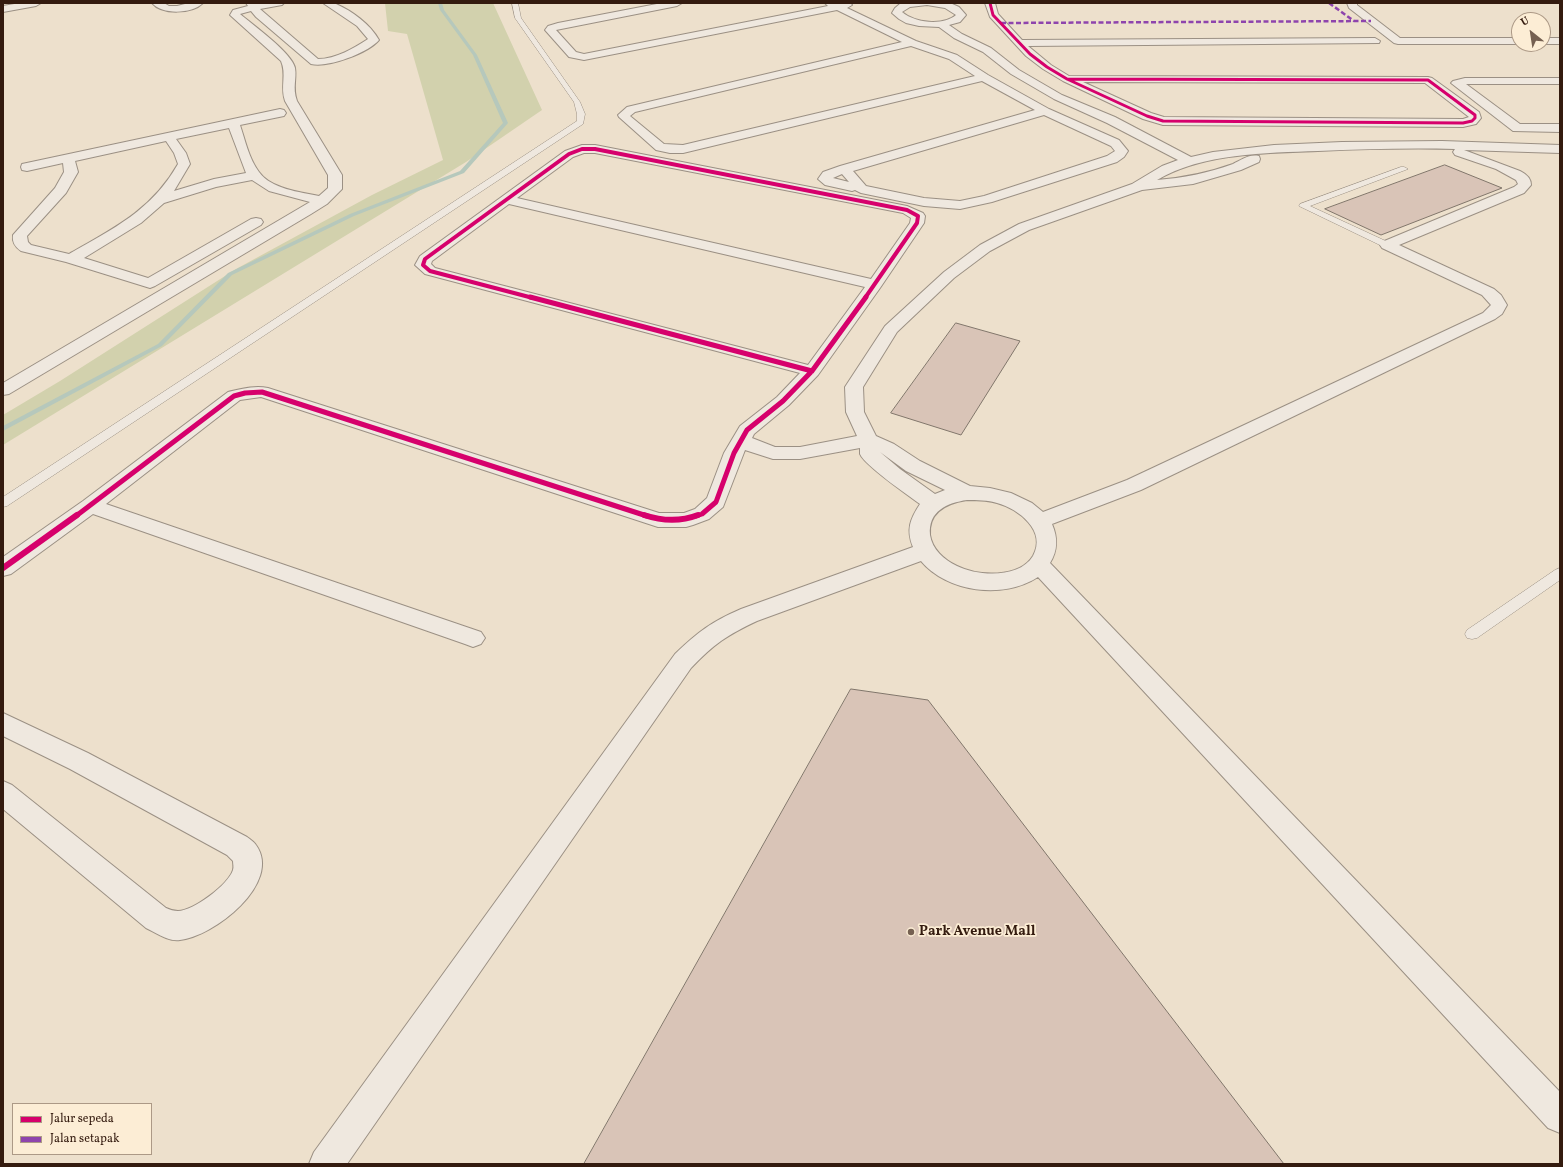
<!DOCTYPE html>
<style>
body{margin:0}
#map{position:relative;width:1563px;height:1167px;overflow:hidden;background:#ede0cc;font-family:Vollkorn,serif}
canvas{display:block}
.frame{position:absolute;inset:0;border:4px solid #341b0f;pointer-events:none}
.legend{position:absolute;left:12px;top:1103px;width:140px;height:52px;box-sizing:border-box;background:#fcedd5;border:1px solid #ac9986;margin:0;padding:5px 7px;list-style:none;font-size:12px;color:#341b0f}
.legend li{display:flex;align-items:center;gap:8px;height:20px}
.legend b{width:20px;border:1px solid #ac9986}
.north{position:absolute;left:1511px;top:12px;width:40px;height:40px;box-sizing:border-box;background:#fcedd5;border:1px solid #ac9986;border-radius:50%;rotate:330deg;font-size:11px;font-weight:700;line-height:16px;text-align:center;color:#341b0f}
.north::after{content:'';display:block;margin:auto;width:14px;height:18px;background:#756051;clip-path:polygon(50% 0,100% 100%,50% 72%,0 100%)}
</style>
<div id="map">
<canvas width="1563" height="1167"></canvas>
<div class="frame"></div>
<ul class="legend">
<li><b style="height:5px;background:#d6006c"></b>Jalur sepeda</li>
<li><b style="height:5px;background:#8e44ad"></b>Jalan setapak</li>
</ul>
<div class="north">U</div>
</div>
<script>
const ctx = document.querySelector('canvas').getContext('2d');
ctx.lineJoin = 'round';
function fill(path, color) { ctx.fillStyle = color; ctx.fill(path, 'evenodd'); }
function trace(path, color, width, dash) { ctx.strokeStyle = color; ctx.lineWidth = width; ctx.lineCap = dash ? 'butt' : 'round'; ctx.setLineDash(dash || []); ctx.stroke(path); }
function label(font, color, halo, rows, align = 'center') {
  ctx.font = font + ' Vollkorn,serif'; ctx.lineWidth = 3.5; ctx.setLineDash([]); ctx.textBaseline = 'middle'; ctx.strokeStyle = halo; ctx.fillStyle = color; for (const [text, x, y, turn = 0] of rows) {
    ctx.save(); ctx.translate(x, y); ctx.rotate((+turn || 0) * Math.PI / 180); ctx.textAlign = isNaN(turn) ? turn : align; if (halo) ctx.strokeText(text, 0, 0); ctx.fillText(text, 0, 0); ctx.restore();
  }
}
fill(new Path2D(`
 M385,3H493L542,110L466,162L3,445V415L60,381L236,269L372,195L443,160L407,34L388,31Z`), '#d2d1ad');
fill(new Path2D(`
 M438,3H442L444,10L477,55L508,123L464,173L354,216L232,275L162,346L3,431V426L158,344L228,273L350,214L460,171L503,123L473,55L440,10Z`), '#b6c8bc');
const building = new Path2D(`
 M1445,165L1502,188L1381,235L1325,209Z
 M956,323L1020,341L961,435L891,413Z
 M851,689L928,700L1284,1164H584Z`);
fill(building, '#d9c4b7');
trace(building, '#81766b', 1);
const lane = new Path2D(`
 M512,3H518L521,18L580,102L585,114L583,124L7,506L3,507V497L577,121V114L574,102L515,18Z
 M1401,167H1404L1408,169L1310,206L1390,243L1391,245L1390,247H1384L1299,206L1300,204Z
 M1560,568V580L1477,638L1472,639L1467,638L1465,634L1467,630L1555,570Z`);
const street = new Path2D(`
 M20,3H41L36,6L3,12V6Z
 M152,3H164L169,6H177L189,3H203C192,14 162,15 152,3Z
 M246,3L257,4L284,3L282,5L260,9L318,59C336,59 354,48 368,39L357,26L323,3C327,3 332,2 336,4C352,11 370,24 379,40C368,53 328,68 311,64L256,17L251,11L240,14C253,25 292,53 295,68C297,79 292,87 297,101L342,175V189L327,204L311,214L9,394L3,395V383L310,202L269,191L252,180L216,187L164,203L141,223L84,258L148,278L251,219L256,218L261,219L263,222L261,225L155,286L150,288L66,262L21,251C15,247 12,242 13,235L55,188L64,172L63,163L27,171L22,170L21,167L22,164L280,109L284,110L286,113L284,116L240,125C245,140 249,159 259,172C271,189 300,192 319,196L328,188V175L285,101C280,87 287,74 281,61L230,15L233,10L248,6ZM229,128L246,173L214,179L174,191L190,164L186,153L176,139ZM166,141L174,153L178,164C152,210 113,229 69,254L31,245L28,242L27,236L66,193L78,172L75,161Z
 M662,3H682L677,6L556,30L576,52L584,54L828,6L825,3H850L852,5L847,8L916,41L957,55L988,75L1049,109L1119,140L1128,151L1124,157L1117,162L992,202L960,209L924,206L861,193L855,190L852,191L825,185L818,179L823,172L840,166L1035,110L982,81L683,153H670L656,150L619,117L618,115L627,107L902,42L837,10L584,60L569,57L545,30L548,26L558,23ZM911,46L949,59L975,76L683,145L664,144L630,116L635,112ZM1044,115L1111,146L1115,151L1107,156L984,196L960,201L924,198L866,186L853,171ZM842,174L849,182L833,178Z
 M901,3H950L959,7L966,15L960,22L949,25L962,34L991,48L1019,70L1062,95L1115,117L1191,157L1213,152L1274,145L1342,142L1442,141L1560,145V153L1464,150L1520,171C1526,174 1531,178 1531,185L1524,193L1399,245L1494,289L1501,295L1507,305L1502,314L1495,319L1141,490L1052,524C1058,538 1058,550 1050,563L1560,1092V1133L1548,1128L1038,577C1003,600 947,592 921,561L757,621C727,635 714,644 691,668L347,1164H309L314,1152L675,654C698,632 711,622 741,609L913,547C906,530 910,519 920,504C909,496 864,465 860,454C860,452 860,450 860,448L800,459H773L745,450L723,507L709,519L693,525L686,527H658L261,397L240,400L106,504L481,632L485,638L481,644L473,647L465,644L93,514L11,574L3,576V557L83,501L228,392C241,389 255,385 268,388L659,513H684L695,509L707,498L724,453L740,426L777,397L800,373L425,274L415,265L420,256L565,151L582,145H595L907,206L923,213L925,216L924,223L880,288L818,375L789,405L754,434L752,438L775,447H800L857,436L846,412L845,387L885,326L944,272L980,245L1019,224L1132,184L1162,166L1178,160L1107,123L1054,99L1011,74L983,52L954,38L939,27L919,26L906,23L899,19L892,13L895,8ZM927,5L945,8L956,15C943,26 915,23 902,12L910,7ZM1455,149L1453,152L1455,155L1496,169L1516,180L1518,184L1514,187L1382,242L1380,245L1382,248L1482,295L1491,305L1483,313L1127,480L1043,512L1032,503L1011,493L990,488L970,486L920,461L894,444L876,436L864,412L863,387L897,332L954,278L990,251L1029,230L1142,190L1193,184L1241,170L1259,162L1260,159L1259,156C1249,154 1241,160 1233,164C1208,173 1183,178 1157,180C1203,153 1265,153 1318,151C1363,149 1409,148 1455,149ZM584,153H595L903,213L911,218L910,223L871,279L517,198L573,157ZM509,204L865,287L808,365L435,268L431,264L432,261ZM880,452L906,471L945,490L935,494L900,469ZM967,500C977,500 988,500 997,503C1019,509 1047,531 1033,556C1019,579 977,576 957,566C944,560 932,549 930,535C928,511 947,503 967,500Z
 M985,3H995L998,14L1022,40L1375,38L1380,41L1379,43L1028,46L1051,65L1069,76L1428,77L1432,78L1479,112L1481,118L1476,124L1463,127L1163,125L1143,119L1063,81L1043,69L1026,56L990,17ZM1083,82L1425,83L1469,117L1463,119L1164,117L1151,113Z
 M1347,3H1357V5L1400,38H1519V44H1398L1394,43L1349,8Z
 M1543,38H1560V44H1543Z
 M1465,78H1560V84H1466L1520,124H1560V132L1513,131L1451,83L1453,81Z
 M3,713L88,753L247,837C250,839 254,842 256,845C283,883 213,937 180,940C169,942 156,933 146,928L3,809V781L12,785L166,908C170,910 174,911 178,911C193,911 228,885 233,870C234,867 233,864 233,861L227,855L70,769L3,736Z`);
trace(lane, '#9b9084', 1);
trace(street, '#9b9084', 2);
fill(lane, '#efe8df');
fill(street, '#efe8df');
trace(new Path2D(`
 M1329,3L1354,21
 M1001,23L1371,21`), '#8e44ad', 2.5, [5, 2.5]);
trace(new Path2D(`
 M990,3L993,15L1030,54L1047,67L1067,79
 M1067,79L1428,80L1475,115V118L1472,121L1463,123L1163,121L1147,116Z`), '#d6006c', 3);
trace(new Path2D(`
 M533,298L430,271L423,265L425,259L569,154L582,149H595L907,210L918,216L917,223L865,298`), '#d6006c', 4);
trace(new Path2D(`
 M530,297L812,371
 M812,371L866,297
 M76,516L234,396L245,393L262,392L647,516
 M696,516L702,514L716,502L734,453L747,430L783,401L812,371`), '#d6006c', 5);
trace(new Path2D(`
 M644,515C662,521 680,522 698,515
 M3,568L77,515`), '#d6006c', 6);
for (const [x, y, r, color] of [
 [911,932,4,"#756051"]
]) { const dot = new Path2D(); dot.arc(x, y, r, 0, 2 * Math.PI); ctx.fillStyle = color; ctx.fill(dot); trace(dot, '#fcedd5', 1.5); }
label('bold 14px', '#341b0f', '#fcedd5', [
 ["Park Avenue Mall",919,932]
], 'left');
</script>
